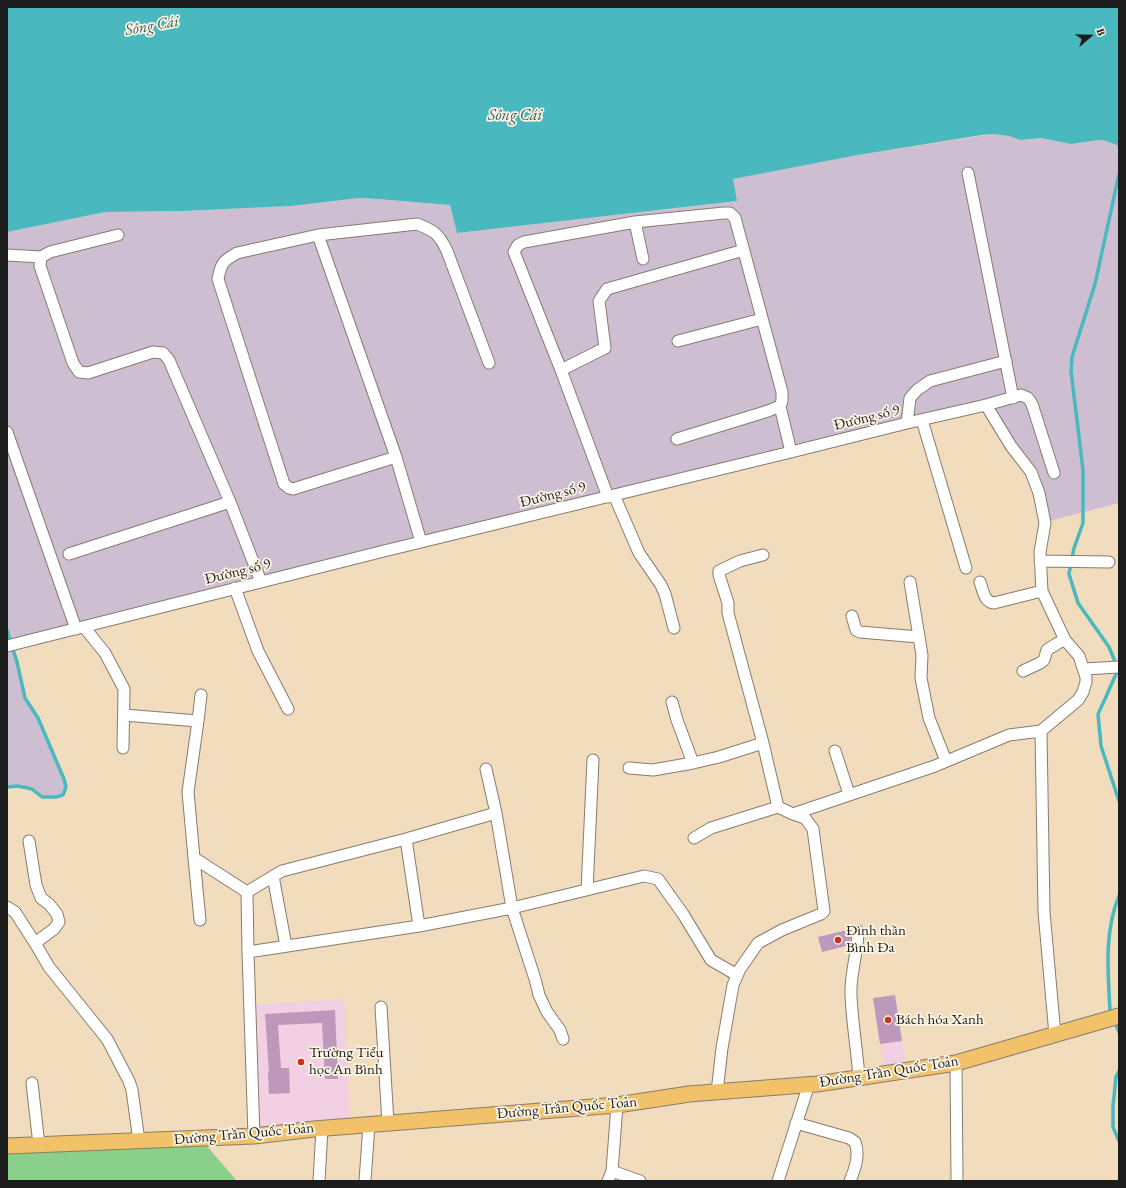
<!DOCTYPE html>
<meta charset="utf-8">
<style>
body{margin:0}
#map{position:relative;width:1126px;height:1188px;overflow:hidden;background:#f2dcbe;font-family:"EB Garamond",serif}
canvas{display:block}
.frame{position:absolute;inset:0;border:8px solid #1c1c1c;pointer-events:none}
.north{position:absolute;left:1070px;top:16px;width:40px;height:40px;-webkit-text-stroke:3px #fcf5e5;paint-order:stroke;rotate:70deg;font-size:11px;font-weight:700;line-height:16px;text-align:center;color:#1c1c1c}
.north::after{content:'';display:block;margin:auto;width:14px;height:18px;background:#1c1c1c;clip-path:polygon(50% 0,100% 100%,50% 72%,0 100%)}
</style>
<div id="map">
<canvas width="1126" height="1188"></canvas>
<div class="frame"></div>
<div class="north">B</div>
</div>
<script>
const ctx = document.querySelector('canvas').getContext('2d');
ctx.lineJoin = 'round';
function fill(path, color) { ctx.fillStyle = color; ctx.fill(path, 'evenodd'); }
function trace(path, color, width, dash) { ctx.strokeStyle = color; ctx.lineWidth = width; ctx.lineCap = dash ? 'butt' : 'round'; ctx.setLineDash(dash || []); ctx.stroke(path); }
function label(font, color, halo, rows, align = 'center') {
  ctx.font = font + ' "EB Garamond",serif'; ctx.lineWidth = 3.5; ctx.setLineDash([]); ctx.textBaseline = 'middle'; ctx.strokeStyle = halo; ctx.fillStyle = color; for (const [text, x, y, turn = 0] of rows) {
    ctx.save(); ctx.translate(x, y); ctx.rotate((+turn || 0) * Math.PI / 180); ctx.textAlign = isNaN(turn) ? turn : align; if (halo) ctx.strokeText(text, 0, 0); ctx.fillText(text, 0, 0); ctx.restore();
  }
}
fill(new Path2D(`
 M895,995L906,1064L884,1067L873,998Z
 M344,999L350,1119L258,1129L254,1005Z`), '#f1d0e3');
fill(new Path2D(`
 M993,134L1009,136L1020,140L1041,138L1071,144L1099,140L1106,141L1119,146V503L1049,521L1015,444L988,400L11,642L17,662L25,698L38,718L64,779L66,787L63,795L56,797H42L32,789L18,786L7,787V232L105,212L182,211L291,206L359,198L378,199L450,205L457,233L737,201L732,179L858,155Z`), '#cebed1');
fill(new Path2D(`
 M206,1145L237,1181H8L7,1153Z`), '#8bd08a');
fill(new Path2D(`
 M7,7H1119V146L1106,141L1099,140L1071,144L1041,138L1020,140L1009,136L993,134L982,135L858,155L733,179L737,201L457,233L450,205L378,199L359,198L291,206L182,211L105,212L7,232Z`), '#49b8bf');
trace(new Path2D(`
 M1119,174L1095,284L1072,357L1071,371L1083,470V523L1074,548L1069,574L1078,603L1109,647L1114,659L1116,674L1105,699L1098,714L1101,746L1119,801
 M7,630L17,662L25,698L38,718L64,779L66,787L63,795L56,797H42L32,789L18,786L7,787
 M1112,1014L1110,1010C1108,972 1104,932 1119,896
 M1114,1020L1119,1032
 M1119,1071L1116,1077L1113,1106V1127L1119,1141`), '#49b8bf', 3.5);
fill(new Path2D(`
 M852,929L850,945L822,952L818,937Z
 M895,995L902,1041L880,1044L873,998Z
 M335,1010L338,1079H325L322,1023L278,1025L281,1068H289L290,1093L269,1094L268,1072H269L265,1014Z`), '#bc99bb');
const minor = new Path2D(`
 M968,173L1013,398
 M635,222L643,259
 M118,235L50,252L41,257L40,266L73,363L79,372L88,373L153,352L163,353L169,360L230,502L261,582
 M318,235L417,224C435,231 439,234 447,251L489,363
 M7,255L41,257
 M678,341L762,319
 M561,370L605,348L599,301L607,289L744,250
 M986,405L1011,446L1031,472L1039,493L1045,523L1040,552L1042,591L1065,640L1079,656L1086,677V682L1083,692L1078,700L1041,731L1044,912L1055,1035
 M780,406L791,452
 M922,420L966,568
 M907,423L910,398L917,390L930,381L1006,361
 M7,432L76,629
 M396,457L293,489L289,488L284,484L218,279C221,263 223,261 237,253L318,235L396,457L421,542
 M614,495L639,553L661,585L665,594L674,628
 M608,497L561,370L514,252L518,245L524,242L635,222L724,213H730L735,218L782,392V401L780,406L768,411L677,439
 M69,554L230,502
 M1040,561L1109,562
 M910,582L922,655L921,678L929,718L946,761
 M980,582C983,590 984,602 994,603L1042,591
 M235,588L258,651L288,709
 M852,616L856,630L860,632L919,637
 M84,627L105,653L124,689L123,748
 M7,646L384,551L791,452L907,423L986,405L1021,395L1028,398L1032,404L1054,473
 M1084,669L1119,667
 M1023,671L1040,663L1044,660L1047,650L1058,643L1065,640
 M201,695L198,721L188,792L194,858L247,892
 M672,702L677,720L693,763
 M124,715L198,721
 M835,751L849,794
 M629,768L653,770L693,763L719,757L763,743
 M486,769L496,813L512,908L535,979L539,995L547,1012L560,1030L563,1039
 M793,814L935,766L1009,735L1041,731
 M694,838L711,828L778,807
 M406,839L419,926
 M29,841L36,885L41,898L49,904L57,914L59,922L54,929L35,943
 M194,858L200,920
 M273,876L286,946
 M587,890L593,760
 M7,907L15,912L35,943L49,967L107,1039L129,1081L132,1090L139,1141
 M858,931C858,952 850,973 851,995C852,1022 857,1050 859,1077
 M248,952L419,926L512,908L644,876L658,879L683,914L711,960L737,975
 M381,1007L388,1123
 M956,1063L957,1181
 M32,1083L39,1145
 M717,1092L722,1048L733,985L740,969L758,943L782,930L821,914L824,911L813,829L805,818L793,814L778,807L763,743L728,613V603L719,575V571L740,561L763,555
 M796,1123L849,1138L855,1142C860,1155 855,1169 850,1181
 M254,1136L248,952L247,892L282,871L406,839L496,813
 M612,1171L617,1105
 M319,1181L322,1128
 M365,1181L369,1124
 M608,1181L612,1171L640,1181
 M778,1181L809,1084`);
const major = new Path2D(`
 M7,1146L254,1136L314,1129L617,1105L689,1094L817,1084L956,1063L1119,1016`);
trace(minor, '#877c6d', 13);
trace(major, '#877c6d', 17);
trace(minor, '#fff', 11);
trace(major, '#f2c26a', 15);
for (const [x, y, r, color] of [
 [838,940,4,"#c8321e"],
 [888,1020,4,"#c8321e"],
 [301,1062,4,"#c8321e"]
]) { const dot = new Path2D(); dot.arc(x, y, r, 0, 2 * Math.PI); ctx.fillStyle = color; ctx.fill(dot); trace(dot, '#fcf5e5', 1.5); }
label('15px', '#1c1c1c', '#fcf5e5', [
 ["Đường số 9",867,418,-14],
 ["Đường số 9",553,495,-14],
 ["Đường số 9",238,572,-14],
 ["Đường Trần Quốc Toản",889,1072,-9],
 ["Đường Trần Quốc Toản",567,1108,-5],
 ["Đường Trần Quốc Toản",244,1134,-5]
]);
label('15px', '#1c1c1c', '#fcf5e5', [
 ["Đình thần",846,931],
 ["Bình Đa",846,948],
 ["Bách hóa Xanh",896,1020],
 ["Trường Tiểu",309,1053],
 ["học An Bình",309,1070]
], 'left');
label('italic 16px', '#2e5a5d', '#fcf5e5', [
 ["Sông Cái",152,26,-10],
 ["Sông Cái",515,116]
]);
</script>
